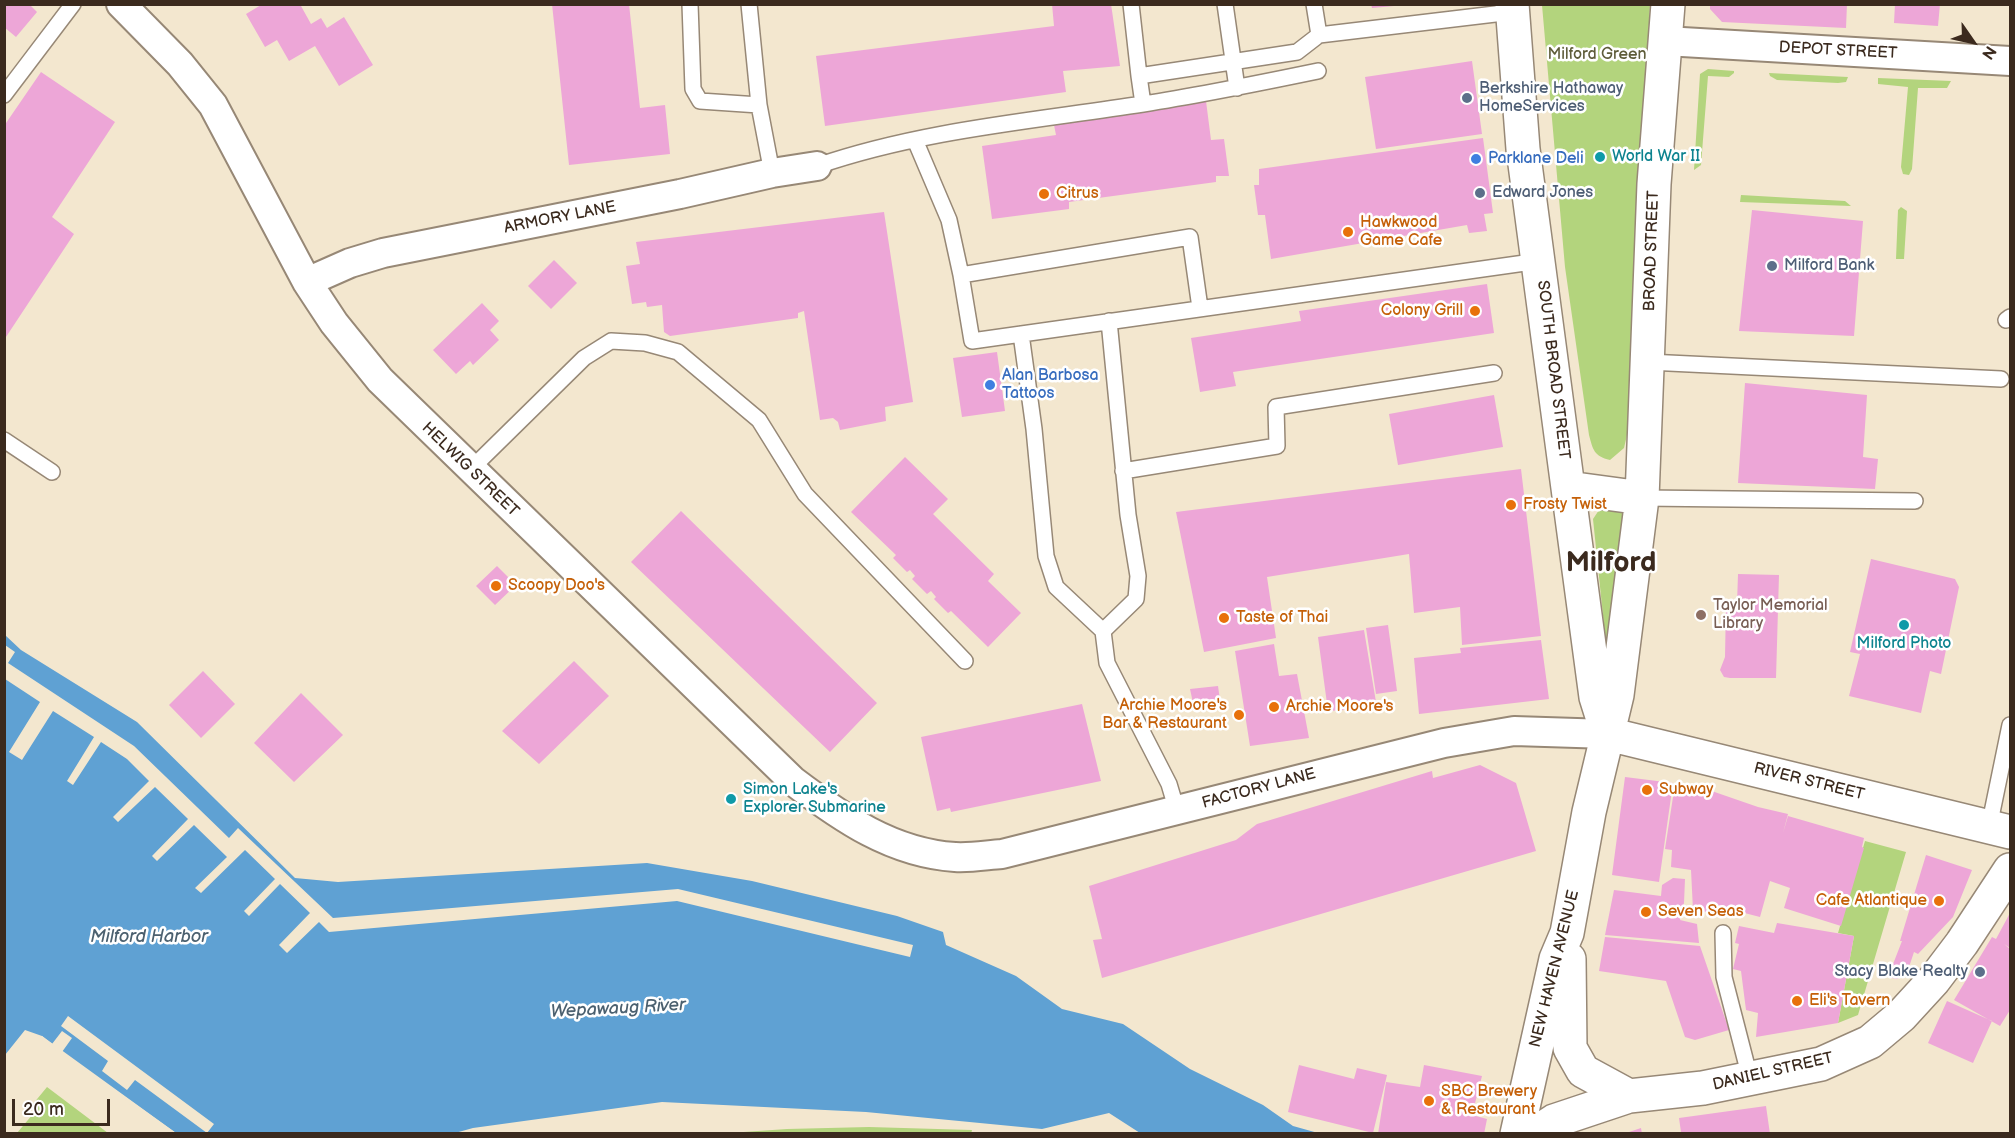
<!DOCTYPE html>
<style>
body{margin:0}
#map{position:relative;width:2015px;height:1138px;overflow:hidden;background:#f3e7cf;font-family:"Balsamiq Sans",sans-serif}
canvas{display:block}
.frame{position:absolute;inset:0;border:6px solid #3b2a1e;pointer-events:none}
.north{position:absolute;left:1943px;top:12px;width:60px;height:60px;-webkit-text-stroke:4px #fff;paint-order:stroke;rotate:124deg;font-size:16px;font-weight:700;line-height:24px;text-align:center;color:#3b2a1e}
.north::after{content:'';display:block;margin:auto;width:21px;height:27px;background:#3b2a1e;clip-path:polygon(50% 0,100% 100%,50% 72%,0 100%)}
.scale{position:absolute;left:12px;top:1099px;width:98px;height:27px;box-sizing:border-box;border:3px solid #3b2a1e;border-top:0;padding-left:8px;font-size:18px;line-height:21px;white-space:nowrap;color:#3b2a1e;-webkit-text-stroke:4px #fff;paint-order:stroke}
</style>
<div id="map">
<canvas width="2015" height="1138"></canvas>
<div class="frame"></div>
<div class="north">N</div>
<div class="scale">20 m</div>
</div>
<script>
const ctx = document.querySelector('canvas').getContext('2d');
ctx.lineJoin = 'round';
function fill(path, color) { ctx.fillStyle = color; ctx.fill(path, 'evenodd'); }
function trace(path, color, width, dash) { ctx.strokeStyle = color; ctx.lineWidth = width; ctx.lineCap = dash ? 'butt' : 'round'; ctx.setLineDash(dash || []); ctx.stroke(path); }
function label(font, color, halo, rows, align = 'center') {
  ctx.font = font + ' "Balsamiq Sans",sans-serif'; ctx.lineWidth = 5; ctx.setLineDash([]); ctx.textBaseline = 'middle'; ctx.strokeStyle = halo; ctx.fillStyle = color; for (const [text, x, y, turn = 0] of rows) {
    ctx.save(); ctx.translate(x, y); ctx.rotate((+turn || 0) * Math.PI / 180); ctx.textAlign = isNaN(turn) ? turn : align; if (halo) ctx.strokeText(text, 0, 0); ctx.fillText(text, 0, 0); ctx.restore();
  }
}
fill(new Path2D(`
 M1542,5H1650L1627,435L1624,448L1610,460C1594,456 1593,450 1589,435L1565,267Z
 M1708,69L1734,71V73L1729,77L1708,76L1701,165L1694,170L1700,74Z
 M1769,73L1848,77L1846,82L1838,83L1777,80L1770,76Z
 M1878,78L1951,81L1947,88H1918L1912,169L1909,175L1903,174L1901,167L1908,87L1878,84Z
 M1741,195L1845,201L1851,206L1740,202Z
 M1901,207L1907,211L1904,259H1896L1898,210Z
 M1622,509L1625,511L1607,654L1593,519L1599,510Z
 M1865,841L1906,852L1858,1015L1838,1023L1854,936L1838,933Z
 M47,1087L108,1133H17L38,1108L33,1104Z
 M869,1127L972,1130L971,1134L729,1133L787,1129Z`), '#b3d47d');
fill(new Path2D(`
 M5,635L21,650L137,722L295,878L338,882L647,863L752,881L897,916L943,932L946,945L1016,976L1062,1009L1123,1024L1190,1069L1263,1105L1293,1126L1318,1133H1140L1109,1113L1042,1129L866,1112L662,1102L473,1128L455,1133H176L42,1036L25,1030L5,1055Z`), '#5fa1d3');
fill(new Path2D(`
 M5,645L15,652L8,663L134,746L229,838L238,828L333,918L678,889L913,945L910,957L677,901L329,932L319,922L287,953L279,945L310,913L280,884L249,916L244,911L275,879L245,850L201,893L195,888L227,857L194,825L157,861L152,856L188,819L155,787L118,822L113,817L149,781L127,759L101,742L73,785L67,781L94,737L53,711L22,760L9,752L40,702L5,679Z
 M68,1016L214,1124L207,1133L135,1080L127,1090L102,1071L108,1061L61,1026Z
 M62,1031L72,1038L62,1052L176,1133L171,1134L40,1039L42,1036L52,1044Z`), '#f3e7cf');
fill(new Path2D(`
 M4,4H29L37,12L16,37L4,27Z
 M552,4H629L640,108L665,105L670,154L569,165Z
 M1052,4H1111L1120,66L1063,71L1066,92L825,126L816,56L1054,26Z
 M1371,4H1394V6L1372,8Z
 M1710,4H1847L1846,28L1722,22L1710,9Z
 M1895,4H1940L1938,26L1894,23Z
 M261,5H304L301,6L311,24L321,18L327,28L344,17L373,65L339,86L315,46L289,61L277,40L265,47L246,14Z
 M1472,61L1482,134L1376,149L1365,77Z
 M41,72L115,122L52,217L74,234L4,340V126Z
 M1206,101L1211,140L1224,139L1229,176H1216V182L1069,202V209L992,219L982,146L1056,135L1054,125Z
 M1483,138L1493,213L1484,214L1487,231L1469,233L1467,225L1271,259L1265,215H1258L1254,185H1259V169Z
 M1752,210L1863,221L1854,336L1739,331Z
 M884,212L913,402L885,407L886,421L840,430L838,422L833,418L820,420L804,311L798,313V318L670,336L664,332L662,305L647,307L646,302L632,304L626,266L640,264L636,242Z
 M554,260L577,283L551,309L528,286Z
 M1487,284L1494,333L1233,372L1236,386L1200,392L1191,338L1301,321L1299,311Z
 M482,303L499,321L490,330L499,340L473,365L470,361L456,374L433,350Z
 M997,352L1005,411L962,417L953,358Z
 M1745,383L1867,395L1863,457L1878,459L1875,489L1738,483Z
 M1494,395L1503,447L1398,465L1389,414Z
 M905,457L948,499L933,514L994,574L988,581L1021,613L988,647L951,611L948,613L934,599L936,597L931,591L927,594L912,579L915,576L910,570L907,572L893,558L896,555L851,512Z
 M1521,469L1541,636L1462,645L1460,607L1414,613L1409,554L1267,577L1276,638L1204,652L1176,512Z
 M681,511L877,703L830,752L631,562Z
 M1871,559L1955,579L1959,587L1941,674L1930,671L1921,713L1849,696L1860,654L1850,652Z
 M497,566L516,585L495,605L476,586Z
 M1738,574L1779,575L1776,678H1730L1724,677L1720,670L1725,657L1726,604H1737Z
 M1388,625L1397,691L1376,694L1366,628Z
 M1364,630L1377,708L1328,711L1318,637Z
 M1541,640L1549,699L1419,714L1414,658L1461,653L1460,648Z
 M1274,644L1279,676L1297,674L1309,738L1250,746L1235,651Z
 M574,661L609,696L539,764L502,731Z
 M203,671L235,704L201,738L169,705Z
 M1218,686L1220,700L1193,703L1190,689Z
 M301,693L343,735L294,782L254,743Z
 M1082,704L1101,781L951,812L950,808L937,811L921,737Z
 M1480,765L1516,783L1536,851L1102,978L1093,940L1102,939L1089,886L1236,840L1257,824L1432,771L1433,778Z
 M1625,777L1673,783L1659,882L1612,875Z
 M1675,784L1703,788L1758,807L1788,814L1783,833L1788,816L1864,838L1862,847L1864,848L1841,926L1784,908L1790,888L1770,881L1760,917L1729,909L1727,915L1693,910L1691,870L1671,867L1672,850L1665,849Z
 M1926,855L1972,870L1953,917L1918,954L1914,952L1910,964L1897,979L1888,977L1902,941H1900Z
 M1673,878L1685,879L1684,903L1680,920L1697,924L1699,943L1605,935L1614,890L1661,896L1662,885Z
 M2010,913V948L2004,944L2010,949V1010L2000,1026L1954,1000L1992,937L1996,939Z
 M1777,923L1854,936L1838,1023L1756,1037L1758,1013L1746,1010L1741,971L1733,969L1739,944L1735,943L1739,926L1774,933Z
 M1605,937L1700,946L1729,1030L1695,1040L1685,1037L1666,981L1599,971Z
 M1947,1001L1992,1021L1973,1063L1928,1043Z
 M1299,1065L1354,1079L1357,1068L1387,1075L1373,1133L1288,1112Z
 M1424,1065L1482,1076L1472,1115L1487,1119L1484,1134H1378L1386,1082L1420,1087Z
 M1766,1106L1770,1134L1681,1132L1679,1118Z
 M1641,1128L1642,1134H1626V1133Z`), '#eda6d7');
const lane = new Path2D(`
 M690,4L693,89L700,101L759,105
 M749,4L759,105L772,173
 M1131,4L1139,76L1297,52L1319,35L1512,12
 M1225,4L1237,88
 M1314,4L1319,35
 M1139,76L1143,104
 M4,95L73,4
 M915,140L949,220L961,275L972,341L1539,261
 M817,166C922,130 1033,121 1143,104C1202,95 1260,83 1318,71
 M961,275L1190,237L1200,308
 M2006,320L2010,317
 M1021,334L1034,429L1046,556L1056,587L1103,631L1107,663L1169,784L1177,811
 M1648,362L2001,379
 M4,440L52,472
 M471,469L584,358L611,341L645,343L678,352L759,420L805,494L965,661
 M1123,471L1277,446L1276,407L1494,373
 M1642,498L1915,501
 M1103,631L1136,599L1138,576L1128,515L1109,321
 M1989,827L2010,725
 M1723,933L1724,977L1750,1078`);
const street = new Path2D(`
 M121,4L180,64L213,105L307,282L334,323L380,380L793,781C842,818 892,853 955,857C971,858 987,855 1002,854L1444,743L1514,731L1608,734
 M1665,41L2010,61
 M307,282L350,263L383,253L680,194L772,173L817,166`);
const secondary = new Path2D(`
 M1512,4L1523,149L1568,488L1596,697L1607,732
 M1568,488L1642,498
 M1608,734L2010,832
 M1569,959L1570,1048L1583,1071L1629,1096
 M1517,1134L1556,959L1567,933L1589,812L1617,695L1642,498L1654,184L1668,4
 M1534,1134L1554,1121L1629,1096L1703,1088L1821,1064L1870,1042L1901,1016L1934,980L1962,943L2010,870`);
trace(lane, '#978876', 18);
trace(street, '#978876', 32);
trace(secondary, '#978876', 36);
trace(lane, '#fff', 15);
trace(street, '#fff', 28);
trace(secondary, '#fff', 33);
for (const [x, y, r, color] of [
 [1467,98,6,"#5c6f8a"],
 [1600,157,6,"#0f9aa8"],
 [1476,159,6,"#3f7fe0"],
 [1480,193,6,"#5c6f8a"],
 [1044,194,6,"#e8710a"],
 [1348,232,6,"#e8710a"],
 [1772,266,6,"#5c6f8a"],
 [1475,311,6,"#e8710a"],
 [990,385,6,"#3f7fe0"],
 [1511,505,6,"#e8710a"],
 [496,586,6,"#e8710a"],
 [1701,615,6,"#8d6e63"],
 [1224,618,6,"#e8710a"],
 [1904,625,6,"#0f9aa8"],
 [1274,707,6,"#e8710a"],
 [1239,715,6,"#e8710a"],
 [1647,790,6,"#e8710a"],
 [731,799,6,"#0f9aa8"],
 [1939,901,6,"#e8710a"],
 [1646,912,6,"#e8710a"],
 [1980,972,6,"#5c6f8a"],
 [1797,1001,6,"#e8710a"],
 [1429,1101,6,"#e8710a"]
]) { const dot = new Path2D(); dot.arc(x, y, r, 0, 2 * Math.PI); ctx.fillStyle = color; ctx.fill(dot); trace(dot, '#fff', 2); }
label('16px', '#3b2a1e', '#fff', [
 ["DEPOT STREET",1838,51,3],
 ["ARMORY LANE",560,218,-11],
 ["BROAD STREET",1652,251,-88],
 ["SOUTH BROAD STREET",1553,370,83],
 ["HELWIG STREET",470,470,44],
 ["RIVER STREET",1809,782,14],
 ["FACTORY LANE",1259,789,-15],
 ["NEW HAVEN AVENUE",1555,969,-76],
 ["DANIEL STREET",1773,1072,-13]
]);
label('16px', '#5f5d3a', '#fff', [
 ["Milford Green",1597,55]
]);
label('16px', '#4e5e75', '#fff', [
 ["Berkshire Hathaway",1479,89],
 ["HomeServices",1479,107],
 ["Edward Jones",1492,193],
 ["Milford Bank",1784,266],
 ["Stacy Blake Realty",1968,972,"right"]
], 'left');
label('16px', '#0d838f', '#fff', [
 ["World War II",1612,157],
 ["Milford Photo",1904,644,"center"],
 ["Simon Lake's",743,790],
 ["Explorer Submarine",743,808]
], 'left');
label('16px', '#366cbe', '#fff', [
 ["Parklane Deli",1488,159],
 ["Alan Barbosa",1002,376],
 ["Tattoos",1002,394]
], 'left');
label('16px', '#c56008', '#fff', [
 ["Citrus",1056,194],
 ["Hawkwood",1360,223],
 ["Game Cafe",1360,241],
 ["Colony Grill",1463,311,"right"],
 ["Frosty Twist",1523,505],
 ["Scoopy Doo's",508,586],
 ["Taste of Thai",1236,618],
 ["Archie Moore's",1227,706,"right"],
 ["Bar & Restaurant",1227,724,"right"],
 ["Archie Moore's",1286,707],
 ["Subway",1659,790],
 ["Cafe Atlantique",1927,901,"right"],
 ["Seven Seas",1658,912],
 ["Eli's Tavern",1809,1001],
 ["SBC Brewery",1441,1092],
 ["& Restaurant",1441,1110]
], 'left');
label('16px', '#785e54', '#fff', [
 ["Taylor Memorial",1713,606],
 ["Library",1713,624]
], 'left');
label('italic 18px', '#4b606f', '#fff', [
 ["Milford Harbor",149,937],
 ["Wepawaug River",618,1009,-3]
]);
label('bold 28px', '#3b2a1e', '#fff', [
 ["Milford",1611,564]
]);
</script>
